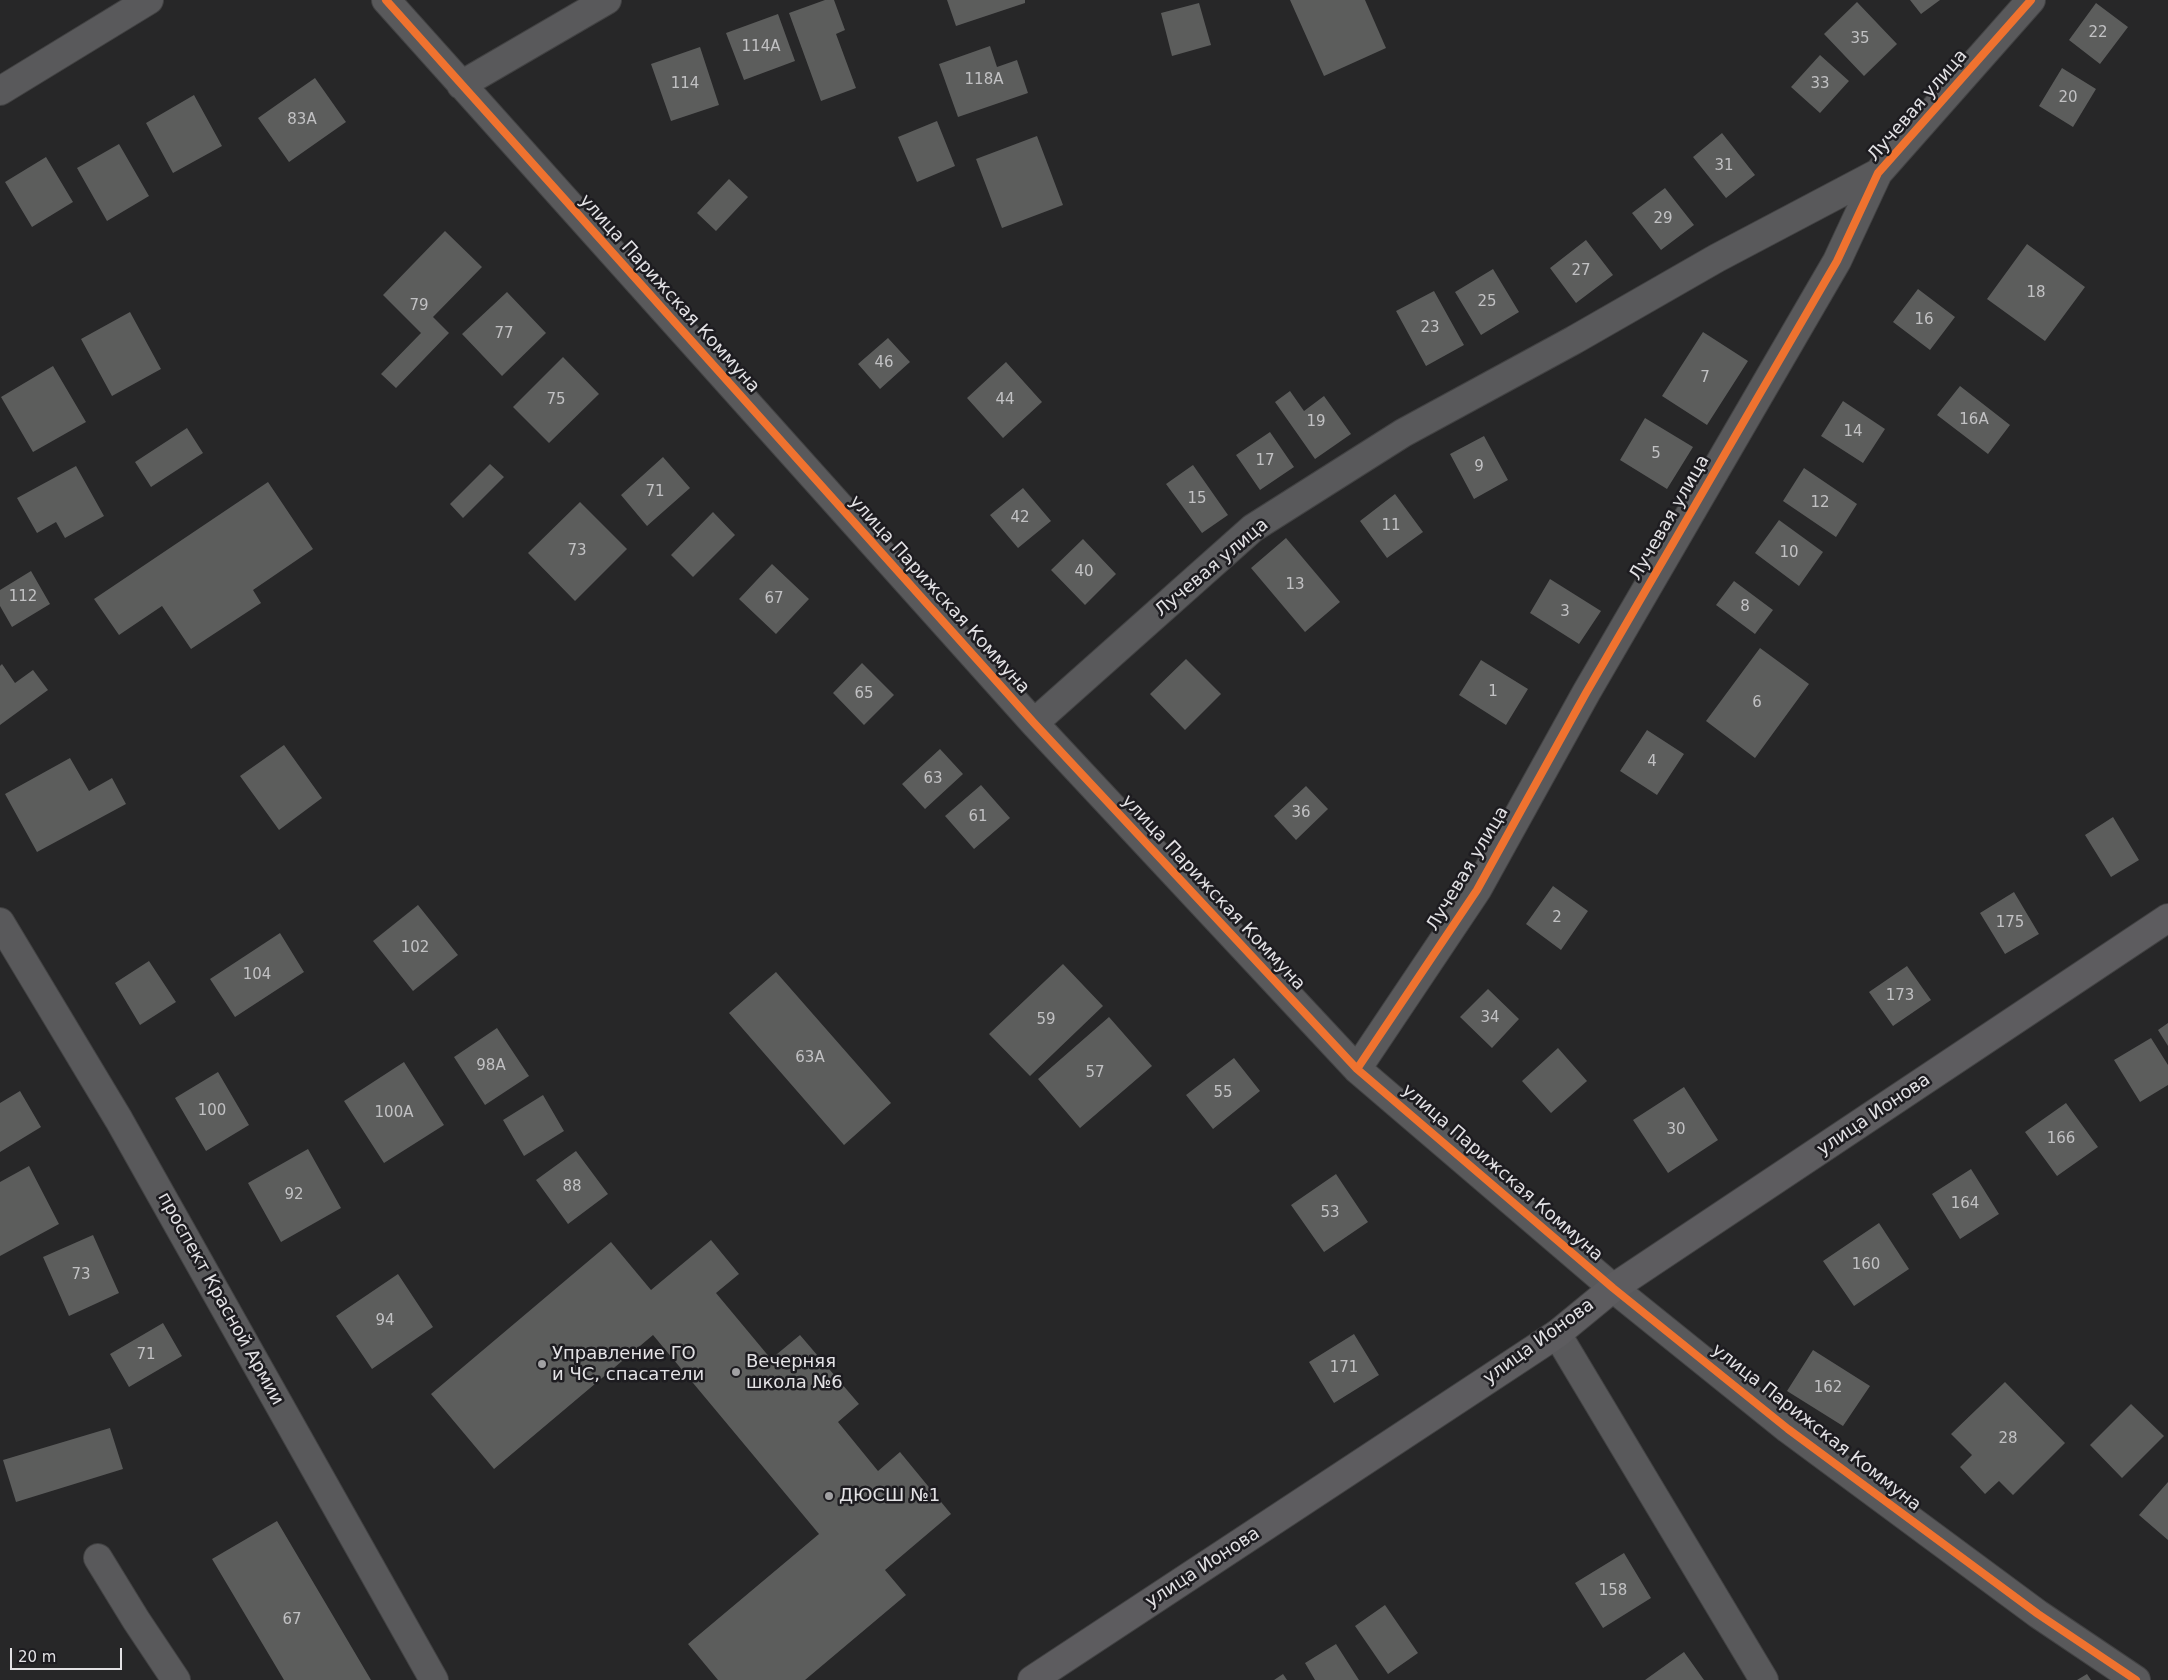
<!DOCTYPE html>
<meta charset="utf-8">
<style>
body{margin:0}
#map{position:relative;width:2168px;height:1680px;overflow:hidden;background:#272728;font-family:"DejaVu Sans",sans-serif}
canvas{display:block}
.scale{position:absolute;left:10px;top:1648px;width:112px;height:22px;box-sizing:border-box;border:2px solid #e3e2e5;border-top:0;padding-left:6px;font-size:15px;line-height:18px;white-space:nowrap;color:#e3e2e5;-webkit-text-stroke:4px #1d1c20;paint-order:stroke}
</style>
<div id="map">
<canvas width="2168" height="1680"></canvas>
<div class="scale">20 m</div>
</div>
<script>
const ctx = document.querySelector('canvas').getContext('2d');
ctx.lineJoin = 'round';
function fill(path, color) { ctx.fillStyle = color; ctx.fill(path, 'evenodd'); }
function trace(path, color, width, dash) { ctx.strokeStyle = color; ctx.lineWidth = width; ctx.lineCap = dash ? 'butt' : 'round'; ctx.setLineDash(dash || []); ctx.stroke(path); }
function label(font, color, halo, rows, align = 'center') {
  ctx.font = font + ' "DejaVu Sans",sans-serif'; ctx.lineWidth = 5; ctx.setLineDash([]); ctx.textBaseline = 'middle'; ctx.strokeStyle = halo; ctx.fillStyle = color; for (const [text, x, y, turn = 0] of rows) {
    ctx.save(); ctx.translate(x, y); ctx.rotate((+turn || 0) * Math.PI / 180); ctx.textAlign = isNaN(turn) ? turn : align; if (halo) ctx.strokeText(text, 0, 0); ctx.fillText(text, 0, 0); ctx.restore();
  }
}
fill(new Path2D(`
 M825,0H834L845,30L836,34L856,88L821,101L789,13Z
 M947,0H1025V3L956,26Z
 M1290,0H1365L1386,48L1324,76Z
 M1910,0H1940L1921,14Z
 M1857,2L1897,44L1864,76L1824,34Z
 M1199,3L1211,45L1172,56L1161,13Z
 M2096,3L2128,27L2100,64L2069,40Z
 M778,14L795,61L744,80L726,33Z
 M990,46L997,67L1017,60L1028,93L958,117L939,64Z
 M700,47L719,105L671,121L651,64Z
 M1820,55L1849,81L1820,113L1791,87Z
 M2062,68L2096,89L2073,127L2039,106Z
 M315,78L346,122L289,162L258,118Z
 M194,95L222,146L173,173L146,123Z
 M937,121L955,166L917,182L898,137Z
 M1722,133L1755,175L1726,198L1693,157Z
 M1037,136L1063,205L1002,228L976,159Z
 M119,144L149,196L107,221L77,168Z
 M46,157L73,202L32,227L5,182Z
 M729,179L748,197L716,231L697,213Z
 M1665,188L1694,225L1661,250L1632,213Z
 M445,231L482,267L433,317L449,333L396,388L381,374L421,333L383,295Z
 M1586,240L1613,275L1576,303L1550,268Z
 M2027,244L2085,287L2045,341L1987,299Z
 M1493,269L1519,312L1481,335L1455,292Z
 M1918,289L1955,317L1930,350L1893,322Z
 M1434,291L1464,345L1426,366L1396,311Z
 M507,292L546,333L502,376L462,334Z
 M130,312L161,369L112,396L81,339Z
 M1703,332L1748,361L1707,425L1662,396Z
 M888,338L910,362L880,389L858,364Z
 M563,357L599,394L549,443L513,407Z
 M1006,362L1042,402L1003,438L967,398Z
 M53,366L86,422L33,452L1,397Z
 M1960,386L2010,425L1988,454L1937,415Z
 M1290,391L1304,411L1324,396L1351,434L1315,459L1275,402Z
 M1843,401L1885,429L1863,463L1821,436Z
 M1645,418L1693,447L1667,489L1620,460Z
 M187,428L203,453L151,487L135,462Z
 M1270,432L1294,467L1260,490L1236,455Z
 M1484,436L1508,480L1474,499L1450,454Z
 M663,457L690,488L647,526L621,495Z
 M490,464L504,477L463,518L450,504Z
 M1193,465L1228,515L1202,533L1166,484Z
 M76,466L104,516L65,538L56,522L37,533L17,498Z
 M1804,468L1857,504L1836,537L1783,501Z
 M268,482L313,549L253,590L261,603L191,649L162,606L119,635L94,599Z
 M1023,488L1051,521L1018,548L990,515Z
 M1395,494L1423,532L1387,558L1360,521Z
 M580,502L627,549L575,601L528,553Z
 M713,512L735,535L693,577L671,555Z
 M1779,520L1823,552L1799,586L1755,553Z
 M1286,538L1340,602L1305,632L1251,568Z
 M1083,539L1116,574L1085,605L1051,570Z
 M772,564L809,599L776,634L739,599Z
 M31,571L50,604L12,627L0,606V590Z
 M1550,579L1601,611L1579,644L1530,613Z
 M1734,581L1773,610L1755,634L1716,605Z
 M1760,648L1809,684L1755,758L1706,721Z
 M1186,659L1221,694L1185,730L1150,694Z
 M1481,660L1528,689L1506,725L1459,695Z
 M862,663L894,695L864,725L833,693Z
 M2,664L15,683L33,670L48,690L0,725V666Z
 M1647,730L1684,754L1657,795L1620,771Z
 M284,745L322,798L279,830L240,776Z
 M940,749L963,774L925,809L902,784Z
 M70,758L89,791L112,778L126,804L37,852L5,794Z
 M981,785L1010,818L974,849L945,816Z
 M1306,786L1328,809L1296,840L1274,816Z
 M2113,817L2139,860L2111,877L2085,835Z
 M1553,886L1588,911L1561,950L1526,924Z
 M2014,892L2039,934L2005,954L1980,913Z
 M418,905L458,955L413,991L373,941Z
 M280,933L304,972L235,1017L210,979Z
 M149,961L176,1002L140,1025L115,983Z
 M1063,964L1103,1006L1030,1076L989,1034Z
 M1907,966L1931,1000L1893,1026L1869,992Z
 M776,972L891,1103L844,1145L729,1013Z
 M1488,989L1519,1019L1492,1048L1460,1017Z
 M1109,1017L1152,1066L1080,1128L1038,1079Z
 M2168,1023V1046L2158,1030Z
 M497,1028L529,1076L485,1105L454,1057Z
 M2151,1038L2168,1065V1085L2140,1102L2114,1060Z
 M1558,1048L1587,1081L1551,1113L1522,1081Z
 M1234,1058L1260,1091L1213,1129L1186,1095Z
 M404,1062L444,1125L384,1163L344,1101Z
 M218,1072L249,1125L206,1151L175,1098Z
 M1684,1087L1718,1140L1668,1173L1633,1120Z
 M20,1091L41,1127L0,1152V1103Z
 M543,1095L564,1131L524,1156L503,1120Z
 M2066,1103L2098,1147L2057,1176L2025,1132Z
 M308,1149L341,1208L281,1242L248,1183Z
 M576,1151L608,1194L568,1224L536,1180Z
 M29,1166L59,1224L0,1256V1182Z
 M1971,1169L1999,1214L1960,1239L1932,1194Z
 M1336,1174L1368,1222L1324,1252L1291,1205Z
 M1879,1223L1909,1269L1854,1306L1823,1261Z
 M93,1235L119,1293L69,1316L43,1257Z
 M711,1240L739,1274L716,1293L771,1359L800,1335L859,1404L838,1422L878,1471L900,1452L951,1514L885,1570L906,1595L805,1680H718L688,1644L819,1534L653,1335L494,1469L431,1394L611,1242L651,1290Z
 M398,1274L433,1327L372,1369L336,1316Z
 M163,1323L182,1356L129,1387L110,1354Z
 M1354,1334L1379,1375L1334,1403L1309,1362Z
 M1813,1350L1870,1386L1843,1426L1787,1391Z
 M2005,1382L2065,1443L2013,1495L1999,1481L1985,1494L1960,1467L1972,1455L1951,1434Z
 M2131,1404L2164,1436L2122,1478L2090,1445Z
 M110,1428L123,1469L16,1502L3,1460Z
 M2168,1482V1540L2139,1515Z
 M277,1521L371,1680H284L212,1559Z
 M1624,1553L1651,1598L1603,1628L1575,1583Z
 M1385,1605L1418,1653L1388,1674L1355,1626Z
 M1336,1644L1359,1680H1315L1305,1663Z
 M1684,1652L1704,1680H1645Z
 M1283,1674L1287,1680H1274Z
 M2087,1674L2091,1680H2077Z`), '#5c5d5c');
const street = new Path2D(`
 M386,0L1034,723L1357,1069L1613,1288L1788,1429L2038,1614L2136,1680
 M461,85L607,0
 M0,91L149,0
 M1034,723L1253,528L1403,433L1574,340L1717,258L1878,173
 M0,922L119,1120L434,1680
 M1357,1069L1477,890L1586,693L1837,261L1878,173L2031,0
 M1557,1334L1764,1680
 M98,1558L136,1620L176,1680`);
const secondary = new Path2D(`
 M1032,1680L1557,1334L1613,1288L2168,918`);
trace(street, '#424243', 30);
trace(secondary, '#424243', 30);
trace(street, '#59595b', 28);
trace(secondary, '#5d5c5f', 28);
trace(new Path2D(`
 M386,0L1034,723L1357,1069L1613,1288L1788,1429L2038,1614L2136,1680
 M1357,1069L1477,890L1586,693L1837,261L1878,173L2031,0`), '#ef722f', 8);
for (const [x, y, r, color] of [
 [542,1364,5,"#a1a1a3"],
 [736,1372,5,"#a1a1a3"],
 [829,1496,5,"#a1a1a3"]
]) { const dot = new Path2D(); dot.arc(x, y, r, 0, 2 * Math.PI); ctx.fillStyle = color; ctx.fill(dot); trace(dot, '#1d1c20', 2); }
label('15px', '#c1c1c3', null, [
 ["22",2098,33],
 ["35",1860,39],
 ["114А",761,47],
 ["118А",984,80],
 ["114",685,84],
 ["33",1820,84],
 ["20",2068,98],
 ["83А",302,120],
 ["31",1724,166],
 ["29",1663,219],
 ["27",1581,271],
 ["18",2036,293],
 ["25",1487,302],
 ["79",419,306],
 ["16",1924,320],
 ["23",1430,328],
 ["77",504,334],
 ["46",884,363],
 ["7",1705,378],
 ["75",556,400],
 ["44",1005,400],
 ["16А",1974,420],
 ["19",1316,422],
 ["14",1853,432],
 ["5",1656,454],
 ["17",1265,461],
 ["9",1479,467],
 ["71",655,492],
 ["15",1197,499],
 ["12",1820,503],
 ["42",1020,518],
 ["11",1391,526],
 ["73",577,551],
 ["10",1789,553],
 ["40",1084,572],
 ["13",1295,585],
 ["112",23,597],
 ["67",774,599],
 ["8",1745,607],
 ["3",1565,612],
 ["1",1493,692],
 ["65",864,694],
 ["6",1757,703],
 ["4",1652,762],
 ["63",933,779],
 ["36",1301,813],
 ["61",978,817],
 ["2",1557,918],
 ["175",2010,923],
 ["102",415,948],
 ["104",257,975],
 ["173",1900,996],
 ["34",1490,1018],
 ["59",1046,1020],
 ["63А",810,1058],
 ["98А",491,1066],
 ["57",1095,1073],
 ["55",1223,1093],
 ["100",212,1111],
 ["100А",394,1113],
 ["30",1676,1130],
 ["166",2061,1139],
 ["88",572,1187],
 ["92",294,1195],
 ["164",1965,1204],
 ["53",1330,1213],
 ["160",1866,1265],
 ["73",81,1275],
 ["94",385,1321],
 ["71",146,1355],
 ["171",1344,1368],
 ["162",1828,1388],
 ["28",2008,1439],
 ["158",1613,1591],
 ["67",292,1620]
]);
label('18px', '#e3e2e5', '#1d1c20', [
 ["Лучевая улица",1918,106,-49],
 ["улица Парижская Коммуна",669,294,48],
 ["Лучевая улица",1670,518,-60],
 ["Лучевая улица",1212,568,-40],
 ["улица Парижская Коммуна",939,595,48],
 ["Лучевая улица",1468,869,-59],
 ["улица Парижская Коммуна",1213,893,47],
 ["улица Ионова",1874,1115,-34],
 ["улица Парижская Коммуна",1502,1173,41],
 ["проспект Красной Армии",220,1299,61],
 ["улица Ионова",1539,1342,-36],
 ["улица Парижская Коммуна",1816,1428,38],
 ["улица Ионова",1203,1568,-33]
]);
label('18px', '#e3e2e5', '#1d1c20', [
 ["Управление ГО",552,1354],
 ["и ЧС, спасатели",552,1375],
 ["Вечерняя",746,1362],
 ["школа №6",746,1383],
 ["ДЮСШ №1",839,1496]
], 'left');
</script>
